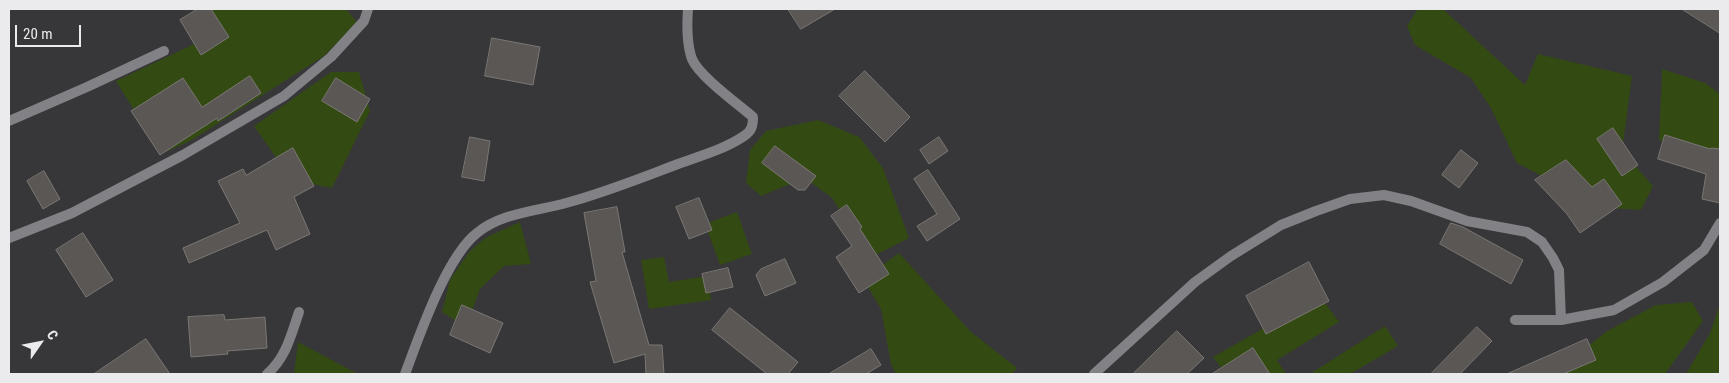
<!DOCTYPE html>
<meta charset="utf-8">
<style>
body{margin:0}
#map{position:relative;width:1729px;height:383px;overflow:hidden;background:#37373a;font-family:"Roboto Condensed",sans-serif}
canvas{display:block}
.frame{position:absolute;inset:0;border:10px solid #ebebed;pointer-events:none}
.north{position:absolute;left:15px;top:318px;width:50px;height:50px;-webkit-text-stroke:4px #37373a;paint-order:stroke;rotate:57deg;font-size:14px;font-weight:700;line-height:20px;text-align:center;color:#ebebed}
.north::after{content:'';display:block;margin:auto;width:18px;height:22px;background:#ebebed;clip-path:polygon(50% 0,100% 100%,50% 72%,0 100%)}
.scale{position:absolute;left:15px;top:25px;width:66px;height:22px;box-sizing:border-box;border:2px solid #ebebed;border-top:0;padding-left:6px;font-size:15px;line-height:18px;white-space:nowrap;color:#ebebed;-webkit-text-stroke:4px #37373a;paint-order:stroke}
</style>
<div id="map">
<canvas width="1729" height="383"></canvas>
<div class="frame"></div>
<div class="north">С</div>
<div class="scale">20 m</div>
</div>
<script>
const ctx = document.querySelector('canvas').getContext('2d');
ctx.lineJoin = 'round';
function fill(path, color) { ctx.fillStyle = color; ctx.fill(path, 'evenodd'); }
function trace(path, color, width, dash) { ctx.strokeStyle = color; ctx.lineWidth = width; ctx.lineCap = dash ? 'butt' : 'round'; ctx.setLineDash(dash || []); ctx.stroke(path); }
fill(new Path2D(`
 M196,9H346L357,22L324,56L192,140L161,154L116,81L211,36Z
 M1418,9H1443L1525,85L1538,54L1632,76L1622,151L1653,186L1641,210L1594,207L1567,189L1517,163L1491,108L1471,78L1415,45L1407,26Z
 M1662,69L1705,83L1720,94V158L1659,140Z
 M331,72H359L370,111L332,188L292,180L254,126Z
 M818,120L859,137L883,168L909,238L870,258L832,198L805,178L761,196L746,183L750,150L766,131Z
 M737,212L752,254L720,265L705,224Z
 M520,222L531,264L504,266L480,289L466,327L442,312L450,280L469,252L485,238Z
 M899,253L971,332L1017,368L1012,374H896L891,364L881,309L863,279Z
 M664,257L669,282L708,276L711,300L649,309L641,260Z
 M1320,296L1339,322L1277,360L1286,374H1226L1213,357Z
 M1692,302L1703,321L1665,374H1553L1607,331L1656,305Z
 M1720,304V374H1686L1710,333Z
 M1385,326L1398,346L1350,374H1310Z
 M298,342L358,374H294Z`), '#344a13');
const building = new Path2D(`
 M198,9H211L229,37L201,55L180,20Z
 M788,9H835L801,29Z
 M1682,9H1720V33Z
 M492,38L540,47L533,85L485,76Z
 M865,71L910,117L885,142L839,96Z
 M250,76L261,93L218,121L217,118L160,155L131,111L183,78L202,107Z
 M336,78L370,99L357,122L322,101Z
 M1613,128L1638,165L1622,176L1597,139Z
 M1665,135L1710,149L1711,148L1720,149V203L1702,199L1706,174L1658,159Z
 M470,137L490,141L484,181L462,177Z
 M939,137L948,151L929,164L920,150Z
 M775,146L816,176L805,190H798L762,163Z
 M293,148L314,186L294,197L310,234L276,250L267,230L189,263L183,248L240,223L218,181L243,169L246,175Z
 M1461,150L1478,163L1459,188L1442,175Z
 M1566,160L1592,187L1604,179L1622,204L1580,233L1567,214L1535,180Z
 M928,170L960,219L927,241L917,226L937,214L914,179Z
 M44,171L60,199L43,209L27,181Z
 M699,198L712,230L689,239L676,207Z
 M847,205L862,227L860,229L889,274L859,293L836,257L852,246L831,216Z
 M617,207L625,252H622L649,345H662L664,374H646L645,354L614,363L590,282L596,281L584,213Z
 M1451,223L1463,227L1523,260L1511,284L1440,244Z
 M83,233L113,280L86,297L56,250Z
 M785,259L796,283L765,296L756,275L761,269Z
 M1309,262L1329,301L1266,334L1246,296Z
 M728,268L733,287L706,293L702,274Z
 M462,305L503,323L490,353L450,335Z
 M730,308L798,362L788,374H767L712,330Z
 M224,315L225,320L265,317L267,348L227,351L228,354L191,357L188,317Z
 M1477,327L1492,341L1460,374H1431Z
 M1177,331L1204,358L1187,374H1133Z
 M146,339L170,374H94Z
 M1587,339L1596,360L1563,374H1507Z
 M1253,348L1270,374H1212Z
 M871,349L881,365L866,374H829Z`);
fill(building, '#5a5754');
trace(building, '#7a7774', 1);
trace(new Path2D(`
 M9,121L87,87L164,51
 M9,238L72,213L183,155L284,96L331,57L364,21L368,9
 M1515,320H1561L1614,310L1663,282L1704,250L1720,223
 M267,374C286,358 291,335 299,312
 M405,374C419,337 446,257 477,233C501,213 537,211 566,203C604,193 641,178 678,164C700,156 725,149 744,136C752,131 753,125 753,117C738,104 699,76 692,59C687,45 687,23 688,9
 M1094,374L1195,282L1231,256L1281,225L1316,211L1350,199L1384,195L1411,201L1467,221L1527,232L1542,242L1553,258L1559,270L1561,320`), '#818186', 10);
</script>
